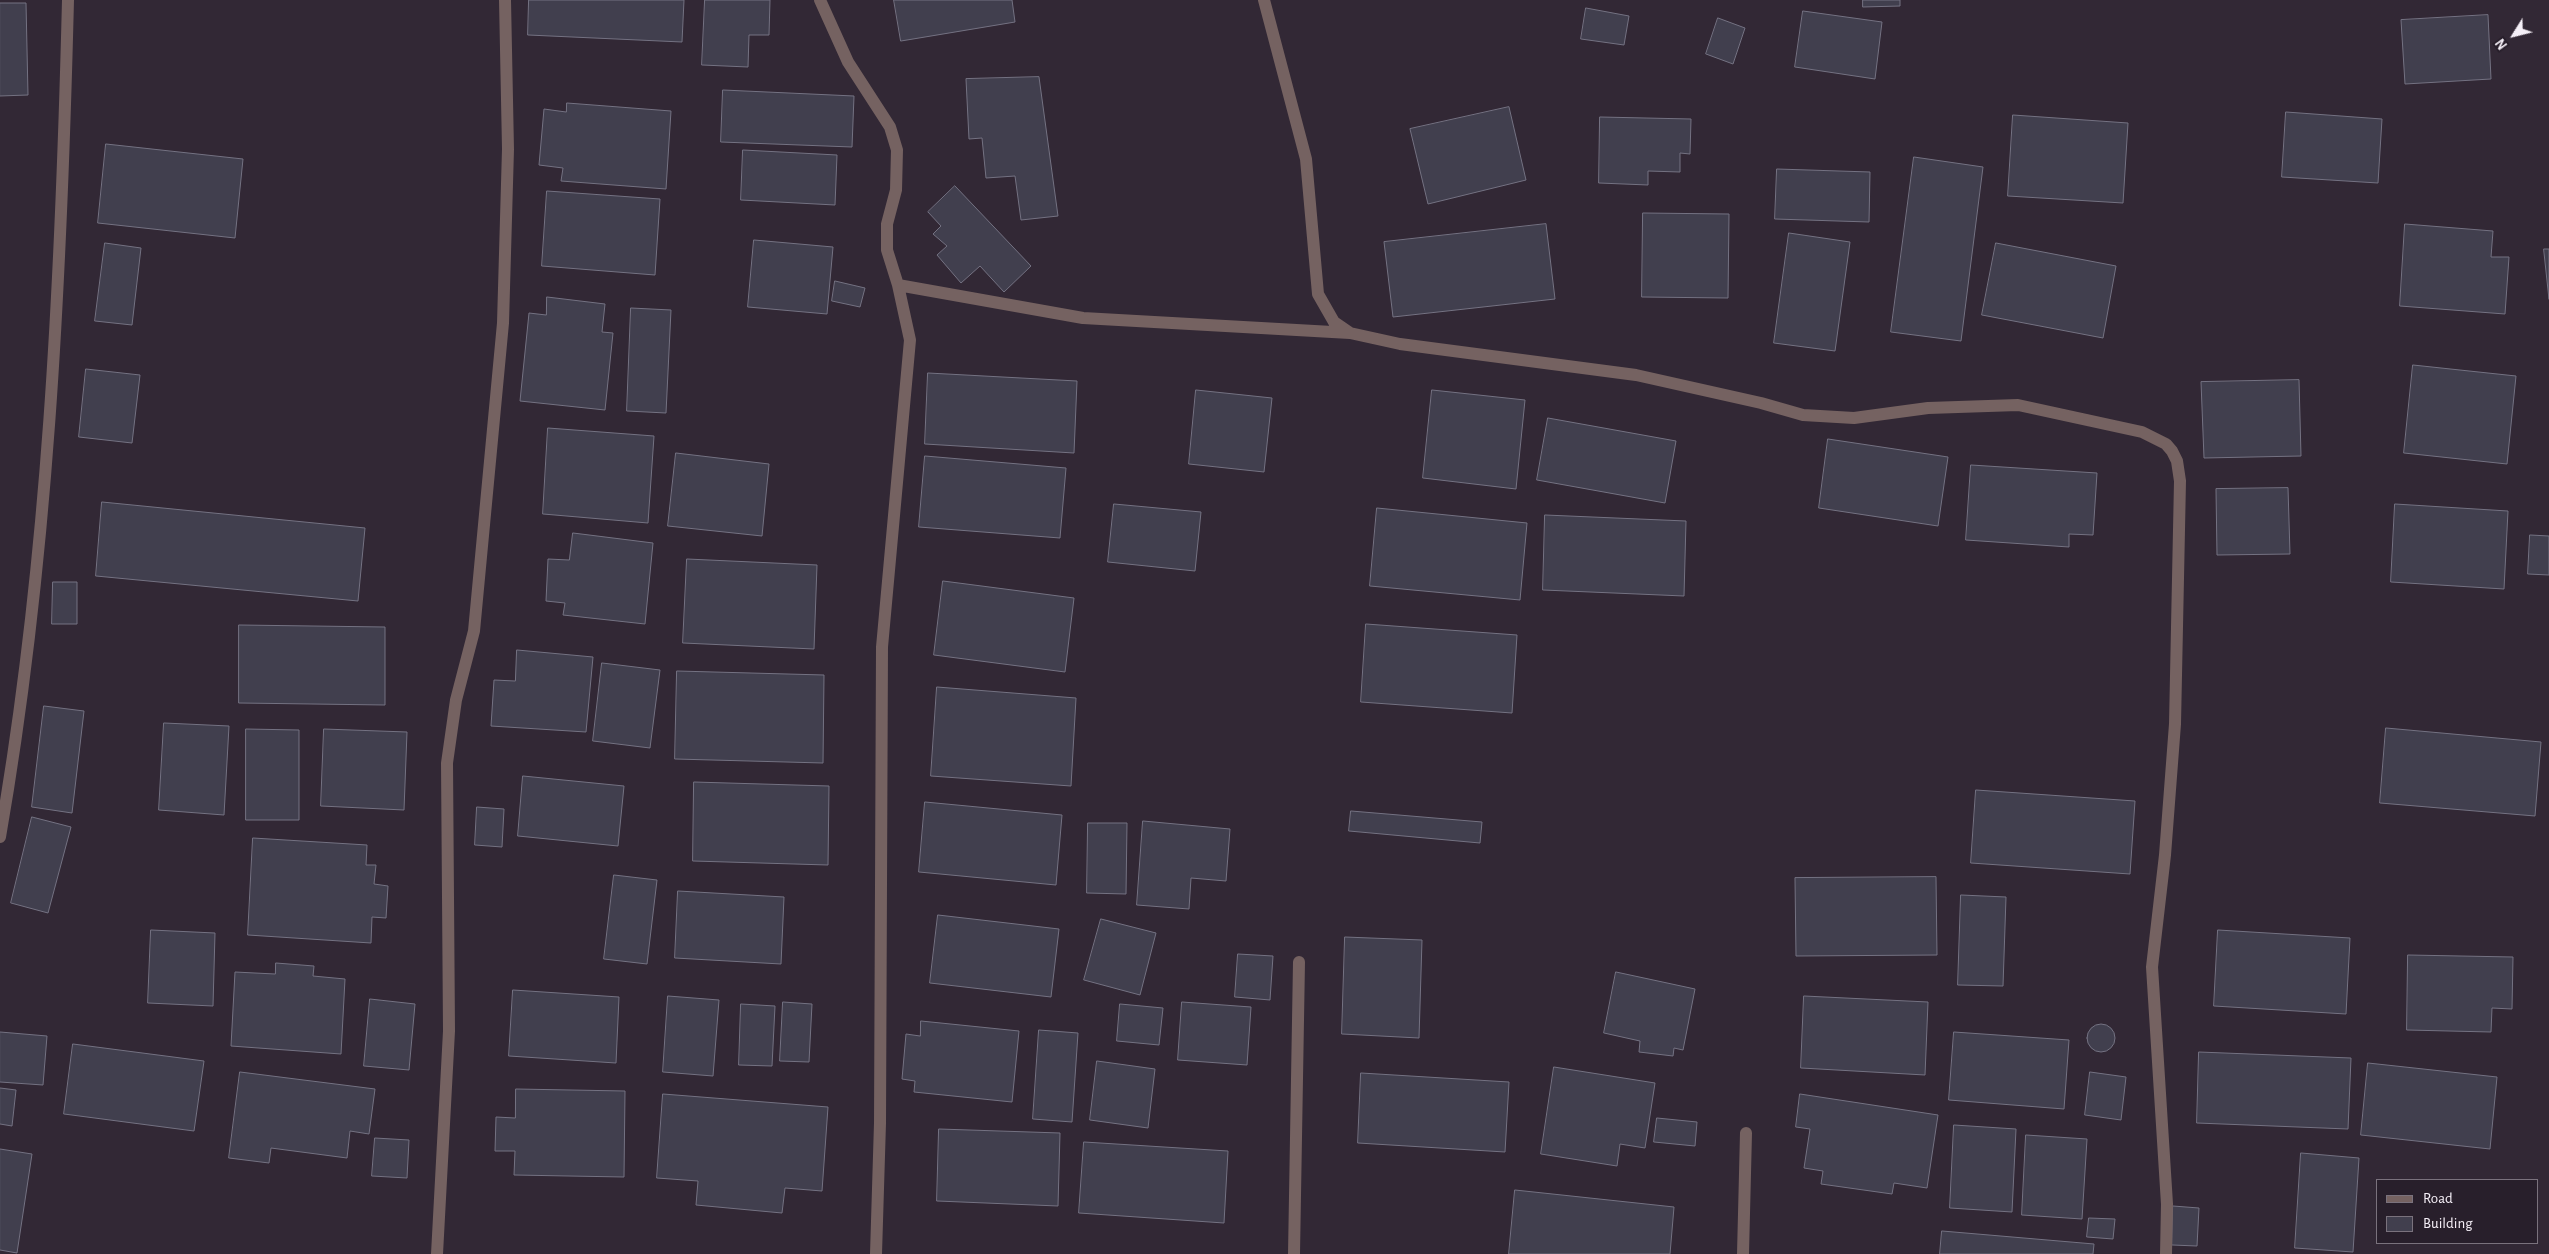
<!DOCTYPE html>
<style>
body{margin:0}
#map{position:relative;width:2549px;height:1254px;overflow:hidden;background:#322835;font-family:"Alegreya Sans",sans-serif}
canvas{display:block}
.legend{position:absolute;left:2376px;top:1179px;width:162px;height:65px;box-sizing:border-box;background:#281f2b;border:1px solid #7a727d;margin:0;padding:6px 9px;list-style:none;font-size:15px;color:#f5eff7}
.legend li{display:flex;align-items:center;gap:10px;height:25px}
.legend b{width:25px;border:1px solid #7a727d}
.north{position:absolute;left:2489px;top:10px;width:50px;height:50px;-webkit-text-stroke:4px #281f2b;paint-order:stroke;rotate:234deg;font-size:14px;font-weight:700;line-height:20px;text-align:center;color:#f5eff7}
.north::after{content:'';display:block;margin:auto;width:18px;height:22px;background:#f5eff7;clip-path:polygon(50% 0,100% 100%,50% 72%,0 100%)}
</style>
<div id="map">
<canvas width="2549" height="1254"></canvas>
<ul class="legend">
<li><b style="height:6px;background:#756261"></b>Road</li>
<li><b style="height:14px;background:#413f4e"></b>Building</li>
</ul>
<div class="north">N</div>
</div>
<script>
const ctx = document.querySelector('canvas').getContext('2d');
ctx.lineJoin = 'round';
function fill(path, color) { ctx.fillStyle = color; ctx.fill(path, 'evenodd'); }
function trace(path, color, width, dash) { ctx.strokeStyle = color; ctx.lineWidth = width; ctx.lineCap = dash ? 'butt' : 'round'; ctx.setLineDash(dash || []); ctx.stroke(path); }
const building = new Path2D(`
 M529,0H684L682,42L528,35Z
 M705,0H770L769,35H749L748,67L702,65Z
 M894,0H1012L1015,22L901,41Z
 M1863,0H1900V6L1863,7Z
 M0,3H26L28,95L0,96Z
 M1586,8L1629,16L1624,45L1581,39Z
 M1803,11L1882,22L1875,79L1795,67Z
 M2488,15L2491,79L2405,84L2401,20Z
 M1718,18L1745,28L1733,64L1706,54Z
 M1039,77L1058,216L1021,220L1015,176L986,178L982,138L969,139L966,79Z
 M723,90L854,96L852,147L721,142Z
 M567,103L671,111L666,189L561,181L563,168L539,165L544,109L566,112Z
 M1509,107L1526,180L1428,204L1410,129Z
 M2286,112L2382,119L2378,183L2282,177Z
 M2013,115L2128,123L2123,203L2008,196Z
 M1600,117L1691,119L1690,154L1680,153V172L1648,171V185L1599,183Z
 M106,144L243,159L235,238L98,223Z
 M743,150L837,155L835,205L741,200Z
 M1914,157L1983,167L1961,341L1891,332Z
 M1777,169L1870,172L1869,222L1775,219Z
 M955,186L1031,266L1004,292L980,266L961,283L937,255L947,246L933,234L941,226L928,212Z
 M547,191L660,199L655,275L542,266Z
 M1643,213L1729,214L1728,298L1642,297Z
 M1546,224L1555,299L1393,317L1384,242Z
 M2405,224L2493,231L2491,257H2509L2505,314L2400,306Z
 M1789,233L1850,242L1835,351L1774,343Z
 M754,240L833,247L827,314L748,307Z
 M105,243L141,248L132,325L95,321Z
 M1996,243L2116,266L2103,338L1982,315Z
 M2544,249H2549V299Z
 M835,281L865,288L860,307L832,301Z
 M547,297L605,304L602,332L613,333L605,410L520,401L529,313L546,315Z
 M631,308L671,310L666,413L627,411Z
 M2413,365L2516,376L2507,464L2404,453Z
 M86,369L140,375L132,443L79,437Z
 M928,373L1077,381L1074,453L925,444Z
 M2299,380L2301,456L2204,458L2201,382Z
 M1196,390L1272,398L1264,472L1189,464Z
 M1432,390L1525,400L1516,489L1423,478Z
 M1548,418L1676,441L1665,503L1537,480Z
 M548,428L654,436L648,523L543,514Z
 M1828,439L1948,457L1938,526L1819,508Z
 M676,453L769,464L762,536L668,526Z
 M925,456L1066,468L1060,538L919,527Z
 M1971,465L2097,473L2093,535L2069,534V547L1966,540Z
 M2288,488L2290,554L2217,555L2216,489Z
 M102,502L365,528L358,601L96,576Z
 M1114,504L1201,512L1195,571L1108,562Z
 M2395,504L2508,511L2504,589L2391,582Z
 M1377,508L1527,523L1520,600L1370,586Z
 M1545,515L1686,521L1684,596L1543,590Z
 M573,533L653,543L645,624L563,615L565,603L546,601L548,559L569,560Z
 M2530,535L2549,536V575L2528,574Z
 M687,559L817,565L814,649L683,643Z
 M943,581L1074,598L1065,672L934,655Z
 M53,582H77V624H52Z
 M1366,624L1517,635L1512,713L1361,702Z
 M239,625L385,627V705L239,703Z
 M517,650L593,657L586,732L491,726L494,680L515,681Z
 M602,663L660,670L650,748L593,741Z
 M677,671L824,675L823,763L675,759Z
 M937,687L1076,698L1071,786L931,776Z
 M44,706L84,711L72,813L32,807Z
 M164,723L229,726L224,815L159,810Z
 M2386,728L2541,742L2535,816L2380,803Z
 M246,729L299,730V820H246Z
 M324,729L407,732L404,810L321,806Z
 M523,776L624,786L618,846L518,836Z
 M694,782L829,786L828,865L693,861Z
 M1976,790L2135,801L2130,874L1971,863Z
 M925,802L1062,815L1056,885L919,872Z
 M477,807L504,809L502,847L475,845Z
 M1351,811L1482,822L1480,843L1349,831Z
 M32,817L71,827L48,913L11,903Z
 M1143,821L1230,829L1226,881L1191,878L1189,909L1137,905Z
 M1088,823H1127L1126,894L1087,893Z
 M253,838L367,845L366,865H376L374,884L388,886L386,918L372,917L371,943L248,935Z
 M614,875L657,880L647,964L604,959Z
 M1936,877L1937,955L1796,956L1795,878Z
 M678,891L784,897L781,964L675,958Z
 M1961,895L2006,897L2003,986L1958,985Z
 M938,915L1059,929L1051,997L930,983Z
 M1101,919L1156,933L1140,995L1084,980Z
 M151,930L215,933L213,1006L148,1003Z
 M2218,930L2350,938L2346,1014L2214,1006Z
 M1345,937L1422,940L1419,1038L1342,1034Z
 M1238,954L1273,956L1270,1000L1235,997Z
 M2408,955L2513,957L2512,1009L2492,1008L2491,1032L2407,1030Z
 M276,963L314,966L313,976L345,979L341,1054L231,1046L235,972L275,974Z
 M1616,972L1695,989L1683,1050L1674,1048L1673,1056L1639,1052L1640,1041L1604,1033Z
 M513,990L619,997L616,1063L509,1056Z
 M668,996L719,1000L713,1076L663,1072Z
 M1804,996L1928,1002L1925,1075L1801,1068Z
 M370,999L415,1004L409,1070L364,1066Z
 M783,1002L812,1004L809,1062L780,1061Z
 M1182,1002L1251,1007L1247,1065L1178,1060Z
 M741,1004L775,1006L772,1066L739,1065Z
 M1120,1004L1163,1008L1159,1045L1117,1041Z
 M921,1021L1019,1031L1012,1102L914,1092L915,1081L902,1079L906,1034L920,1036Z
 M2087 1038a14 14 0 1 1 28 0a14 14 0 1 1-28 0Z
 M1039,1030L1078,1033L1072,1122L1033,1119Z
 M0,1032L47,1036L43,1085L0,1082Z
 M1954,1032L2069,1040L2064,1109L1949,1100Z
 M73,1044L204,1061L194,1131L64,1114Z
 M2199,1052L2351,1058L2348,1129L2197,1123Z
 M1097,1061L1155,1069L1148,1128L1090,1120Z
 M2368,1063L2497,1077L2490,1149L2361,1135Z
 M1554,1067L1655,1083L1645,1148L1620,1144L1617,1166L1541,1154Z
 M240,1072L375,1089L369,1134L350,1131L347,1158L271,1148L269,1163L229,1158Z
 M2090,1072L2126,1077L2121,1120L2085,1115Z
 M1361,1073L1509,1082L1505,1152L1358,1143Z
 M0,1088L16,1090L12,1126L0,1124Z
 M516,1089L625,1091L624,1177L514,1175L515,1151H495L496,1117L515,1118Z
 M663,1094L828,1107L822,1191L785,1188L782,1213L696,1205L698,1181L657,1178Z
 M1800,1094L1938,1115L1927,1188L1894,1183L1892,1194L1821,1184L1823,1171L1804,1168L1810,1129L1796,1127Z
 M1657,1118L1697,1122L1695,1146L1654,1142Z
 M1954,1125L2016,1129L2012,1212L1950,1208Z
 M939,1129L1060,1133L1058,1206L937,1201Z
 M2026,1135L2087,1139L2082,1219L2022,1215Z
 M375,1138L409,1140L407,1178L372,1176Z
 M1084,1142L1228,1151L1224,1223L1079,1213Z
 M0,1149L32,1154L17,1253L0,1250Z
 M2301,1153L2359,1158L2353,1252L2295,1248Z
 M1515,1190L1674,1207L1670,1254H1509Z
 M2173,1206L2199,1208L2197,1246L2172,1245Z
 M2089,1218L2115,1219L2113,1239L2087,1237Z
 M1942,1231L2094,1244L2093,1254H1940Z`);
fill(building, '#413f4e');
trace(building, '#747282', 1);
trace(new Path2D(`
 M820,0L848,62L890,127L897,150L896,190L887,224V250L898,285L910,340L882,647L880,1123L876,1254
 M1264,0L1306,159L1318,294L1334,322L1350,333L1400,344L1636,375L1761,403L1803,415L1854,418L1928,408L2018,405L2142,432L2166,444L2172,451L2177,461L2180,481L2175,724L2165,855L2152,967L2167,1204L2166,1254
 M898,285L1083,318L1350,333
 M437,1254L449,1031L447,763L456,700L474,631L503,323L508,149L505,0
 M1294,1254L1299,962
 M1743,1254L1746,1133`), '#756261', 12);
trace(new Path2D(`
 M0,837C48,561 61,280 68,0`), '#756261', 12);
</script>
